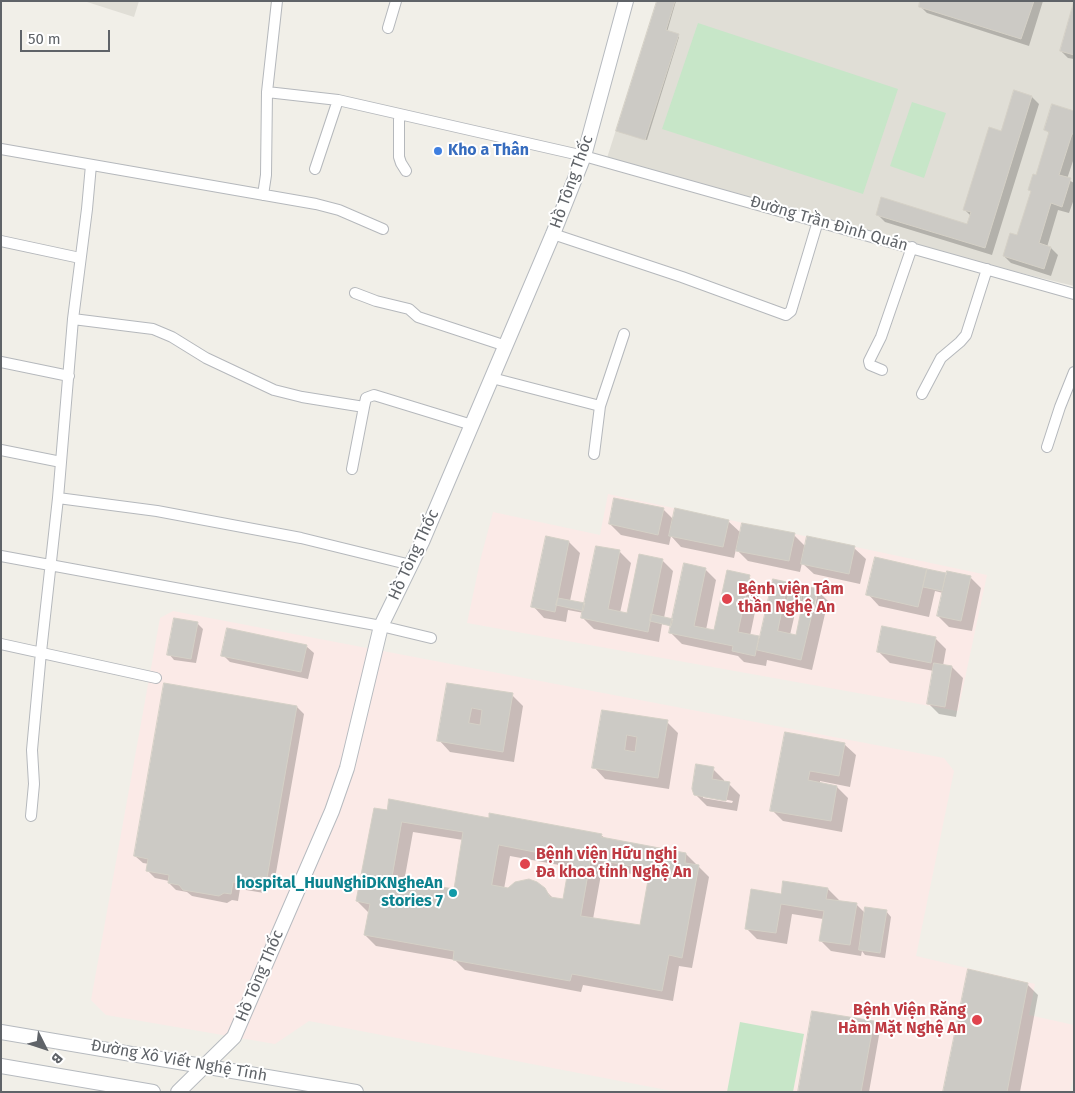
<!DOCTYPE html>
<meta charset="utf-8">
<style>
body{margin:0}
#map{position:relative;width:1075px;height:1093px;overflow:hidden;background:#f1efe8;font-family:"Fira Sans",sans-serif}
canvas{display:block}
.frame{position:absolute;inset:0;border:2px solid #5f6368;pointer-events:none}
.north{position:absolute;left:20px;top:1023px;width:50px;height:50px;-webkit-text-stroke:4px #fff;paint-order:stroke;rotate:131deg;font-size:14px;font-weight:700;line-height:20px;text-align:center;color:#5f6368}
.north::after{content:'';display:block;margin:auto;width:18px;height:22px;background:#5f6368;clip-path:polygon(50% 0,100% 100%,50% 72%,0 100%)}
.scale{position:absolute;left:20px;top:30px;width:90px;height:22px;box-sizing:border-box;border:2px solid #5f6368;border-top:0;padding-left:6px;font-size:15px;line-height:18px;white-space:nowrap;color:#5f6368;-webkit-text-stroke:4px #fff;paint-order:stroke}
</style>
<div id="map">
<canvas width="1075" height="1093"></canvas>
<div class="frame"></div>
<div class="north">B</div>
<div class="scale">50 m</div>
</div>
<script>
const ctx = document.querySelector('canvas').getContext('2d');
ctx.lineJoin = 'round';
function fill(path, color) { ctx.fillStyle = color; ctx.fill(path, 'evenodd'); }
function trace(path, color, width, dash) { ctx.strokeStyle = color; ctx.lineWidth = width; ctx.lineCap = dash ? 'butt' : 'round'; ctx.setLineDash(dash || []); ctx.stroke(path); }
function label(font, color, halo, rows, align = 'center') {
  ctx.font = font + ' "Fira Sans",sans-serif'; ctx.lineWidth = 4; ctx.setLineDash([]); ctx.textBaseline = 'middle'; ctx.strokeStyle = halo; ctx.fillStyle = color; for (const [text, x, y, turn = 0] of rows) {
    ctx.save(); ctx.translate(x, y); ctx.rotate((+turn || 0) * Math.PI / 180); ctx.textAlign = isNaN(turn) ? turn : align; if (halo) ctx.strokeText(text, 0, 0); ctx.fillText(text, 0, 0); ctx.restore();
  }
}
fill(new Path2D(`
 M84,1H139L134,17Z
 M657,1H1074V286L988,265L607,158Z`), '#e0ded6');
fill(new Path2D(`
 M608,494L987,575L958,711L467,623L481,557L493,512L600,535Z
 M173,611L944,758L954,771L916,956L1035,984L1029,1015L1074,1025V1075L1070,1092H677L309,1021L275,1044L106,1015L91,1000L160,618Z`), '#fbeae7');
fill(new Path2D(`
 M698,23L898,89L863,194L662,129Z
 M912,102L946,113L924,178L890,166Z
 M740,1022L804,1034L793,1092H727Z`), '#c7e6c8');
fill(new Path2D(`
 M658,1H676L667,32L679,37L647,140L619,132Z
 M1001,1H1043L1029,46L927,13L920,6Z
 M1074,6V59L1068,58L1061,51Z
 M1015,92L1032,97L1039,104L992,255L885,222L877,214L968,225L971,216L964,209L1002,133Z
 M1074,112V158L1067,179L1074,183V199L1069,213L1058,210L1047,247L1051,248L1058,255L1051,276L1011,263L1004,256L1018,237L1032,192L1030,190L1037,176L1050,134L1046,130Z
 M663,509L674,520L728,521L741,533L794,535L806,547L854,548L866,559L860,584L814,574L802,563L800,572L748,561L736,549L734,558L681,547L671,536L669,545L621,535L610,524Z
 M547,538L569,542L580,553L570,601L586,605L620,552L631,563L620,613L628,614L662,560L673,571L664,618L673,620L705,569L716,580L706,630L715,631L749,577L760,588L750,636L760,638L774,580L817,590L828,601L812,670L767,660L766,666L744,662L738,656L682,644L671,633L672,626L662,624L659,642L594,629L583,618L584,613L568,610L566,622L544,618L533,606ZM815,596H817L814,612L811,611ZM796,609L802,613L797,636L790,635Z
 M926,570L928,572L947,576L970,577L981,588L972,631L949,627L938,616L943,593L935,591L929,617L879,606L868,594Z
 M197,623L203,629L196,663L174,660L169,654Z
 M935,638L946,649L943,666L952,667L963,678L956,717L939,714L928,703L934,671L890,663L878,651Z
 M306,646L314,653L308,679L230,662L223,655Z
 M448,684L512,695L523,706L514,762L450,752L439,740Z
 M297,707L304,714L274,884L266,883L264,893L240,889L238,901L232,900L227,903L192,896L187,892L176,890L169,883V881L155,878L148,871L149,864L143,863L135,856Z
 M603,711L667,722L678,733L669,789L605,779L594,767Z
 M786,734L844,744L856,755L850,787L820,781V784L837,787L848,798L842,832L783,821L772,810Z
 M713,769L724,780V783L729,784L740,795L737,811L707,806L695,794ZM703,795L733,801L732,803L703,798Z
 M375,809L490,819L601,835L606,839L686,854L709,877L692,968L679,966L673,1001L583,985L581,992L465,970L455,960L376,946L365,935L369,913L357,901ZM413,832L463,840L455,890L404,882ZM510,856L570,867L564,900L554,899L544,889H504ZM602,869L650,877L641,927L593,919Z
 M828,889L839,900L838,902L856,904L866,914L886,911L891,917L885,958L865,955L862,951L861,956L831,951L820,940L823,919L792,914L787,944L757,939L746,928L782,895Z
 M1027,984L1038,995L1020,1092H944Z
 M873,1022L880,1030L869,1092H799Z`), '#0003');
const building = new Path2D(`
 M657,1H675L666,30L679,34L645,140L616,131Z
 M920,1H1034L1021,39L919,7Z
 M1074,1V55L1060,51Z
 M1014,90L1032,96L985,248L876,215L881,197L967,224L971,212L963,210L989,127L1001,131Z
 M1052,104L1074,111V134H1072L1059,175L1071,178L1062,207L1051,203L1039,243L1051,247L1044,269L1003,256L1010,233L1017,235L1031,191L1028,190L1033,174L1036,175L1049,132L1044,130Z
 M614,498L664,508L658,535L609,524Z
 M675,508L729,520L723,547L669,536Z
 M742,523L795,533L789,561L736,551Z
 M546,536L569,541L555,612L531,607Z
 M807,536L855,546L849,574L801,564Z
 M596,546L620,550L608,609L627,613L639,554L663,559L648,632L581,618Z
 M875,557L927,569L918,607L866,595Z
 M684,563L706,568L694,626L714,630L727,570L750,575L738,632L759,636L755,656L732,651L733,646L669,633Z
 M927,569L946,573L942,591L923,587Z
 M947,571L971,576L961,621L937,616Z
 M773,579L818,589L801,660L757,650ZM786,592H789L787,601L800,604L802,595L804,596L796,635L778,631Z
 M558,598L585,603L583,611L556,605Z
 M651,614L673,619L671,626L650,621Z
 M174,618L198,622L191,659L167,655Z
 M882,626L936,637L931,663L877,652Z
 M227,628L307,645L301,672L221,656Z
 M934,663L952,666L945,707L927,704Z
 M164,683L297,706L267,878L259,876L257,886L233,882L231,894L224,893L219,896L183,890L179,885L168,883L169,875L146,871L148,859L134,856Z
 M447,683L513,693L503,752L437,741ZM472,708L482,710L480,725L469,723Z
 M602,710L668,720L658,778L592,768ZM627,735L637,737L635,752L625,750Z
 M785,732L845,743L839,776L810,771L808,780L837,786L831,821L770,811Z
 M696,764L714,767L712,779L730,782L726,801L694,795L692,789Z
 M389,799L489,818V813L602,834L601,837L686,853L685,863L699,865L682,958L669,955L662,991L572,974L570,981L453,960L454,951L364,935L370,904L356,901L374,808L387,810ZM402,822L463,832L454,889L392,879ZM499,845L570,859L563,899L550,897L545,888L537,882L529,879L515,882L508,888L492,885ZM591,859L650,869L640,925L581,916Z
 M783,881L828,888L826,899L857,903L850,945L819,941L824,911L781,904L776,933L745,929L751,889L781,894Z
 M865,907L887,910L880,953L859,950Z
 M968,969L1028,983L1007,1092H943Z
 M812,1011L874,1021L861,1092H798Z`);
fill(building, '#cccac5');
trace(building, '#d5d1c7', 1);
const street = new Path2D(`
 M388,28L396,1
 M267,92L338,100L584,156L1074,294
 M399,115V157L401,163L406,171
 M1,149L316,204L339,210L383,229
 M315,169L338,100
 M263,195L266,175L267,92L277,1
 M553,234L682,277L786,315L791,311L818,221
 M1,241L80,258
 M355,293L376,301L409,309L418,317L506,346
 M73,319L153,329L172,337L206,358L274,390L302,397L364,407L366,398L374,395L472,425
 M1,362L69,376
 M882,370L870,365L869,361L881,337L912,247
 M492,378L600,406
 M922,394L941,358L960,342L966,335L987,269
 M1047,447L1060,407L1074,372
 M1,450L61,462
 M594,454L600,406L624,334
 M352,469L364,407
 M58,498L157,511L301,538L411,565
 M1,556L381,626L431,638
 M1,644L156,678
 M31,816L34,784L32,750L41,652L58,498L73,319L87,209L91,165`);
const secondary = new Path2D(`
 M1,1032L356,1092
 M1,1066L153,1092
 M178,1092L234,1037L332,811L347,768L381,626L422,542L553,234L584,156L626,1`);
trace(street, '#b5b8bc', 12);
trace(secondary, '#b6babf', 16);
trace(street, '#fff', 10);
trace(secondary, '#fff', 14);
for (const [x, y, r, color] of [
 [438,151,5,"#3f7fe0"],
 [727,599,6,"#e0444e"],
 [525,864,6,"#e0444e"],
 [453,893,5,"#0f9aa8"],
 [977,1020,6,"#e0444e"]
]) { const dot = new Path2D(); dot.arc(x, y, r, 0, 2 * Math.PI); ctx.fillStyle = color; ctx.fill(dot); trace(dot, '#fff', 2); }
label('bold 16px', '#366cbe', '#fff', [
 ["Kho a Thân",448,151]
], 'left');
label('16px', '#5f6368', '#fff', [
 ["Hồ Tông Thốc",572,182,-70],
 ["Đường Trần Đình Quán",829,224,16],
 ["Hồ Tông Thốc",414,555,-65],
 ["Hồ Tông Thốc",260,976,-67],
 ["Đường Xô Viết Nghệ Tĩnh",179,1061,10]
]);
label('bold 16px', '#be3a42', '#fff', [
 ["Bệnh viện Tâm",738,590],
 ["thần Nghệ An",738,608],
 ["Bệnh viện Hữu nghị",536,855],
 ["Đa khoa tỉnh Nghệ An",536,873],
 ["Bệnh Viện Răng",966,1011,"right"],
 ["Hàm Mặt Nghệ An",966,1029,"right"]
], 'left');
label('bold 16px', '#0d838f', '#fff', [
 ["hospital_HuuNghiDKNgheAn",443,884],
 ["stories 7",443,902]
], 'right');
</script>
